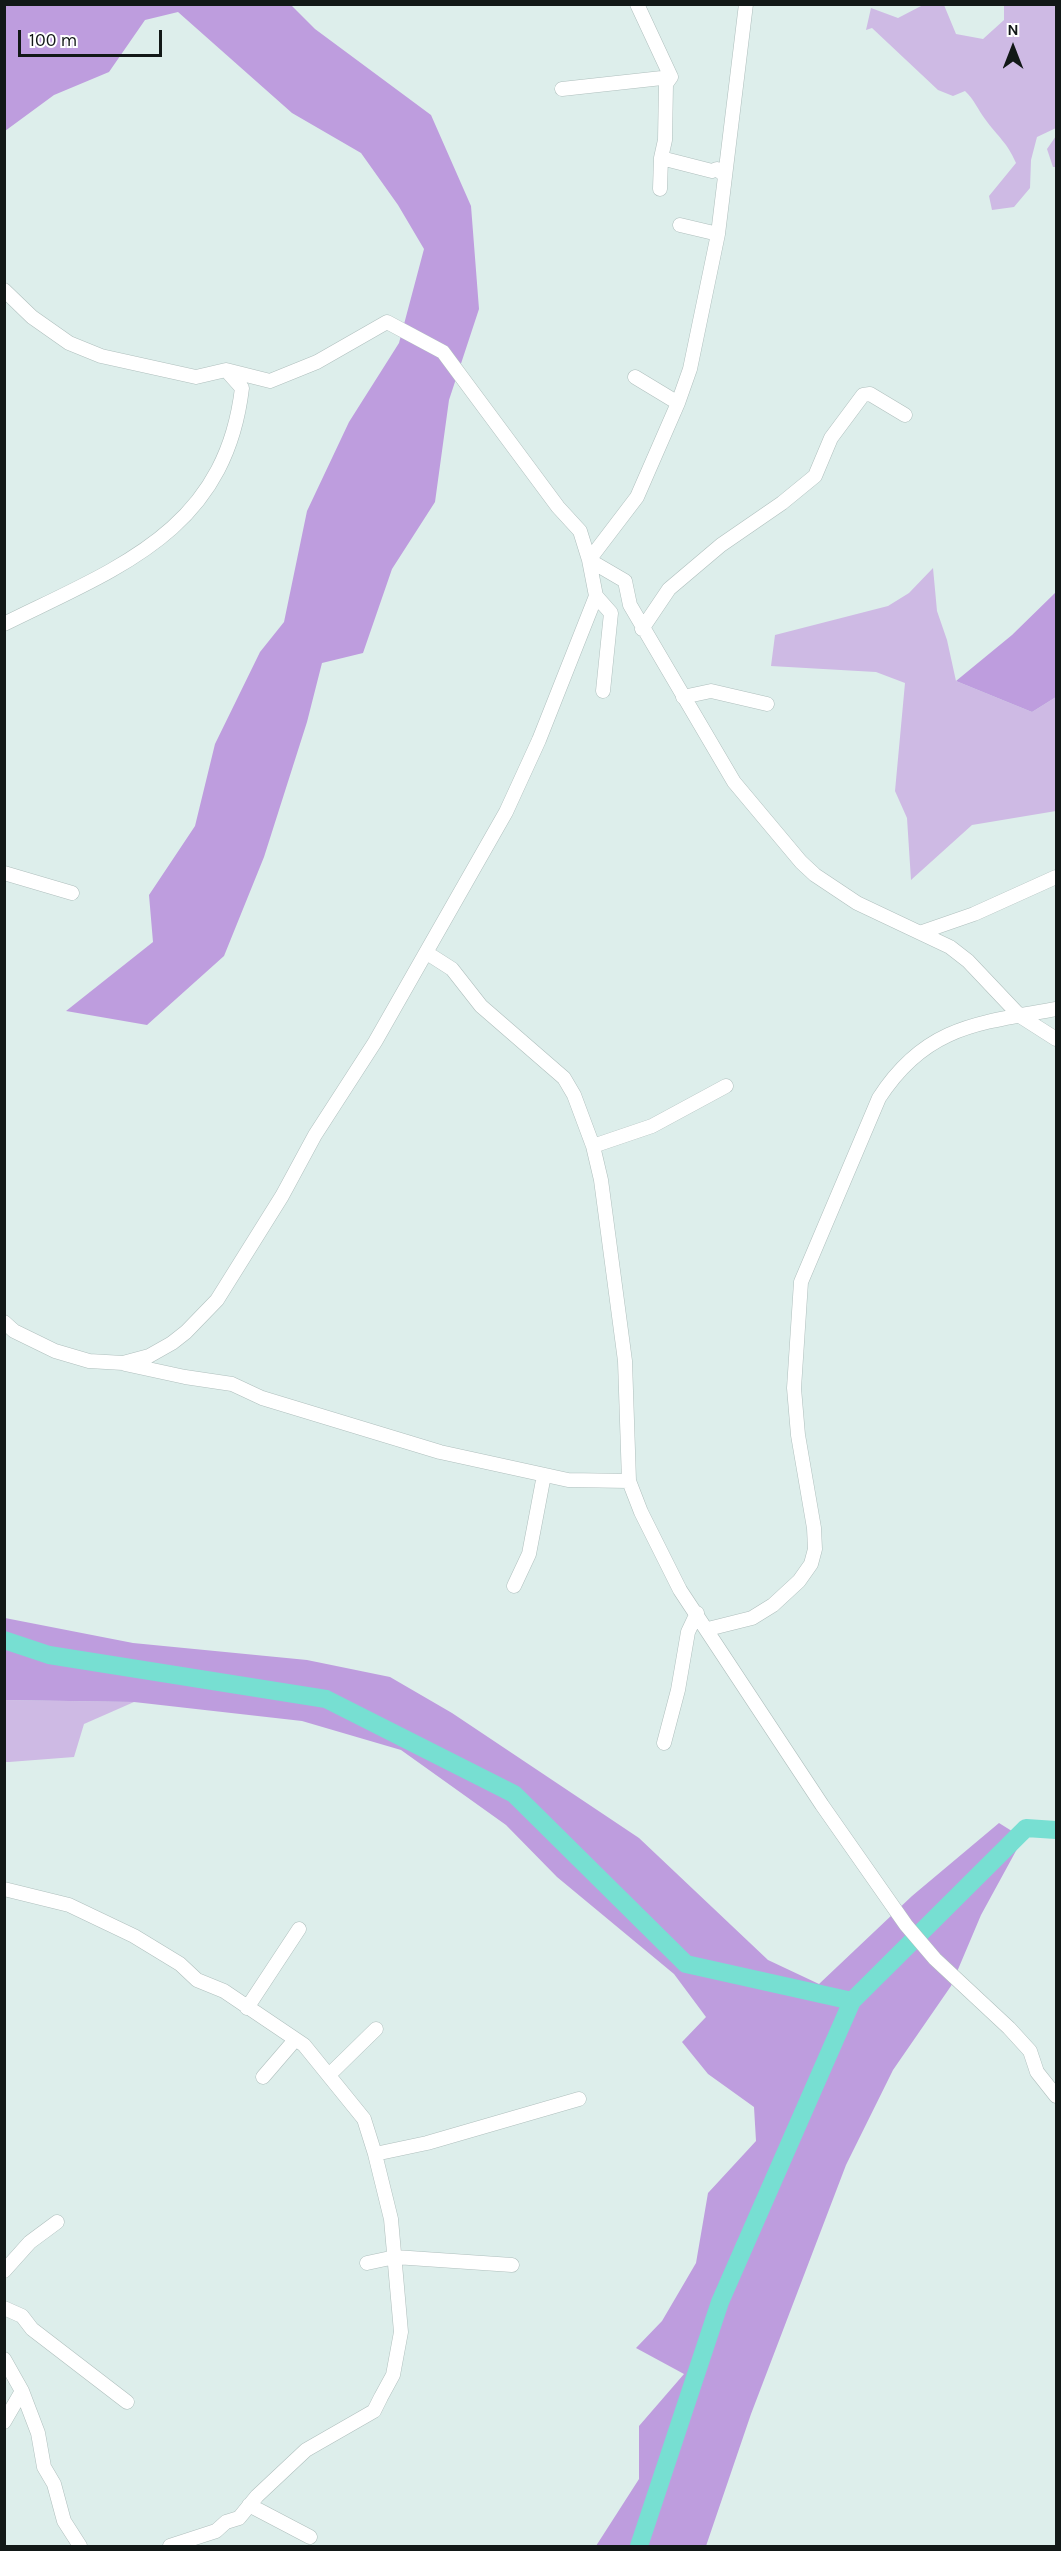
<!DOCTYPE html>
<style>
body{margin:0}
#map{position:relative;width:1061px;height:2551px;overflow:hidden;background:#ddeeeb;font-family:Karla,sans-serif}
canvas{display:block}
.frame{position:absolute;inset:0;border:6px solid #121817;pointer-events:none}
.north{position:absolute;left:983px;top:18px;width:60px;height:60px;-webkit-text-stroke:4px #fff;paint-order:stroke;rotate:0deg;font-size:16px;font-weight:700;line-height:24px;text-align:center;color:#121817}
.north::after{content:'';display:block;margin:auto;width:21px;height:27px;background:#121817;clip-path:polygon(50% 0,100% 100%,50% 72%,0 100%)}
.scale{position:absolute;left:18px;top:30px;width:144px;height:27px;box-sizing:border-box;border:3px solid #121817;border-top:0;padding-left:8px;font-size:18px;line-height:21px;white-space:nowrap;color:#121817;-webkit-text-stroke:4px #fff;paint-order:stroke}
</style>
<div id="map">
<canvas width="1061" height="2551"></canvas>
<div class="frame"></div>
<div class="north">N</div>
<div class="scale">100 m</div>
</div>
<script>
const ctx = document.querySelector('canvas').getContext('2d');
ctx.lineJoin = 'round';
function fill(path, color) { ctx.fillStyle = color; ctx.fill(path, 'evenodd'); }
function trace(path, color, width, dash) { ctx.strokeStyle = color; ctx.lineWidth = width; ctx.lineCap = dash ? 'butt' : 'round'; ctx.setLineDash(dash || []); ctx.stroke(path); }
fill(new Path2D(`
 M923,5H944L956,34L983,39L1004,20V5H1056V128L1037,137L1031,160L1030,188L1014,207L992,210L989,196L1016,163C1007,142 998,137 985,119C978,110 974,99 965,91L953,96L938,90L872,28L866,30L871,8L898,18Z
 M1056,136V167H1053L1047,149Z
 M933,568L937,611L947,640L956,681L1032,712L1056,697V811L972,825L911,880L907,818L895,791L905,683L876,672L771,666L775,635L888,606L909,593Z
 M4,1700L134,1702L84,1724L74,1757L9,1762H5Z`), '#cebae4');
fill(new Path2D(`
 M5,5H291L315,29L431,115L471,206L479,309L449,400L435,502L392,569L363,653L322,663L307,722L264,857L224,956L147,1025L66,1011L153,942L149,895L195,826L215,744L260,652L284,622L307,511L349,422L399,343L424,249L398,205L361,153L292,113L178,12L145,20L109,72L54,95L5,131Z
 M1056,592V697L1032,712L956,681L1012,635Z
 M5,1618L133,1643L307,1660L390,1677L452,1713L639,1838L768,1960L819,1984L912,1896L999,1823L1023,1838L981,1915L951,1986L893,2070L846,2165L751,2414L706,2546H596L639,2479V2426L684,2374L636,2348L662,2321L696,2263L708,2193L756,2141L754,2107L708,2074L682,2042L706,2017L674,1974L557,1877L506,1825L401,1750L302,1721L134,1702L5,1700Z`), '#be9dde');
trace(new Path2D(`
 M4,1640L49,1655L326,1699L514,1794L686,1964L852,2001
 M639,2546L720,2302L852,2001L1026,1828L1056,1830`), '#77dfd2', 18);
const minor = new Path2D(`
 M637,4L671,77L666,84L665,140L661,158L712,171L717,169L723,174
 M562,89L671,77
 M660,189L661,158
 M680,225L718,234
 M4,290L32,317L69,343L101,356L196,377L226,370L270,381L317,362L387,322L443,352L558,507L580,531L589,560L625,581L630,605L734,782L801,862L815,875L857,903L950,947L968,961L1020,1016L1056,1039
 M635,377L678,403
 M596,596L611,613L603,691
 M4,624C119,567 225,531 242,388L226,370
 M642,629L669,589L721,545L782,503L815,476L831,438L863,395L870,394L905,415
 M683,697L711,691L767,704
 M4,873L72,893
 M922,932L974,914L1056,877
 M427,953L452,969L481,1006L564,1078L574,1095L593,1146L601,1180L625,1361L629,1481L641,1512L680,1590L822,1805L906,1925L935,1959L1009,2028L1030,2051L1037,2072L1056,2096
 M593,1146L652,1126L726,1086
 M4,1322L14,1331L55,1351L89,1361L123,1363L149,1356L172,1343L186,1332L217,1300L282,1196L315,1135L375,1042L506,812L539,740L596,596L589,560L637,497L678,403L690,369L718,234L746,4
 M125,1364L185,1377L232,1384L262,1398L440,1452L568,1480L629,1481
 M514,1586L529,1554L544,1475
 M708,1629L752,1618L773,1605L799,1581L811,1564L815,1549L814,1528L798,1435L794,1388L801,1282L879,1098C926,1025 980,1023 1056,1009
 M664,1743L678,1690L688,1632L697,1613
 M4,1889L69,1905L134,1936L180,1964L197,1980L224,1991L304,2045L364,2119L375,2154L391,2219L401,2332L393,2375L381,2397L374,2411L306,2450L257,2496L239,2518L226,2522L216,2531L170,2546
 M247,2008L299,1929
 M330,2074L376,2029
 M263,2077L294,2041
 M375,2154L427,2143L579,2099
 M367,2263L395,2257L512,2265
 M4,2271L30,2242L57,2222
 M4,2308L22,2316L32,2329L127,2402
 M4,2359L22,2391L38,2433L44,2467L54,2484L64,2521L80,2546
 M4,2422L22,2391
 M249,2505L310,2537`);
trace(minor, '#afbfbd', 15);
trace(minor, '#fff', 14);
</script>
